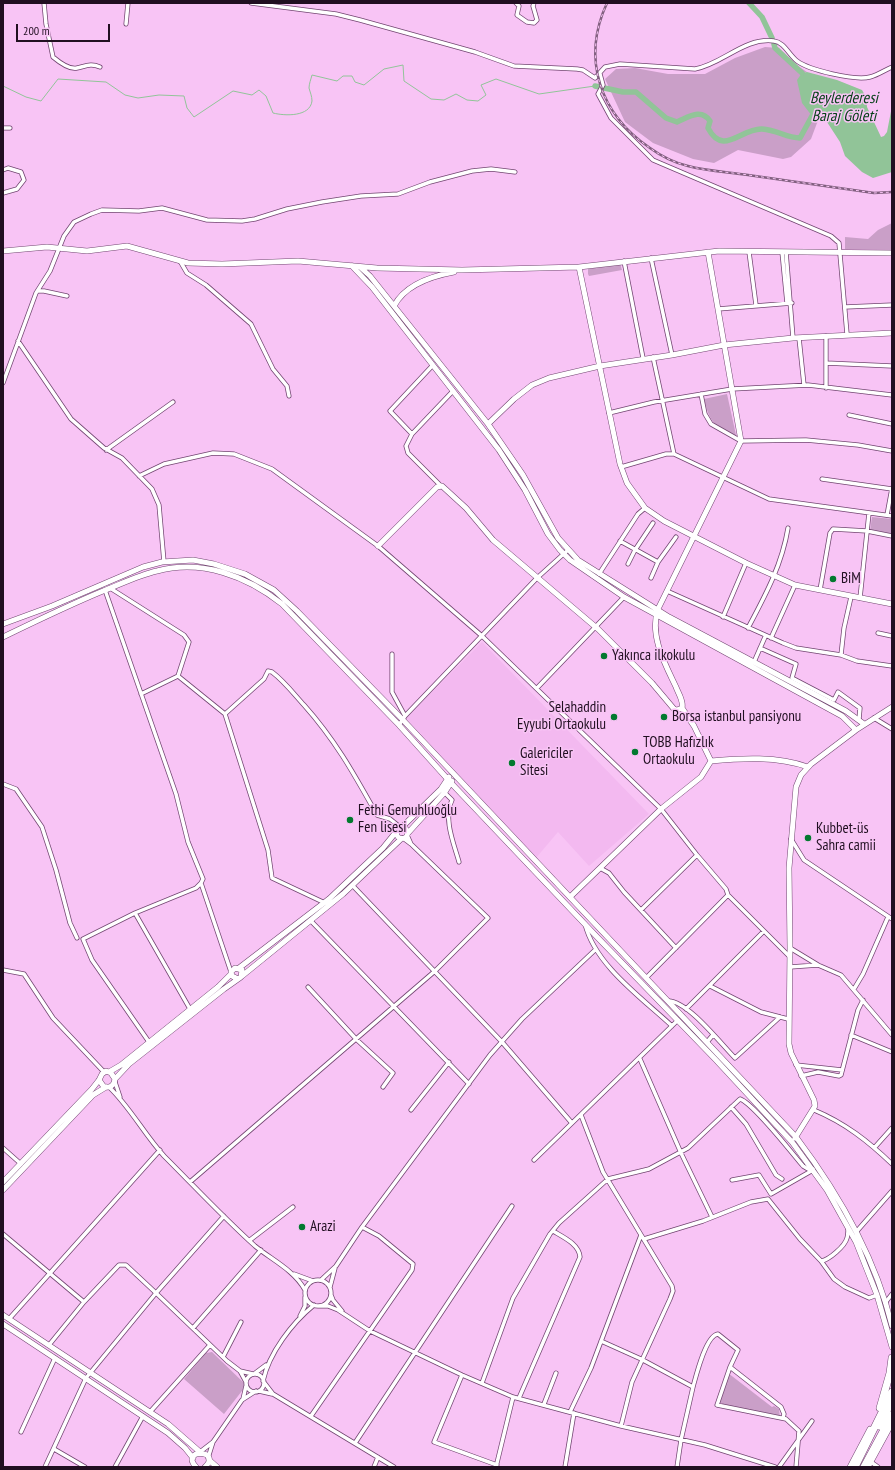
<!DOCTYPE html>
<meta charset="utf-8">
<style>
body{margin:0}
#map{position:relative;width:895px;height:1470px;overflow:hidden;background:#f8c4f5;font-family:"PT Sans Narrow",sans-serif}
canvas{display:block}
.frame{position:absolute;inset:0;border:4px solid #210f21;pointer-events:none}
.scale{position:absolute;left:16px;top:24px;width:94px;height:18px;box-sizing:border-box;border:2px solid #210f21;border-top:0;padding-left:5px;font-size:12px;line-height:14px;white-space:nowrap;color:#210f21;-webkit-text-stroke:3px #f8c4f5;paint-order:stroke}
</style>
<div id="map">
<canvas width="895" height="1470"></canvas>
<div class="frame"></div>
<div class="scale">200 m</div>
</div>
<script>
const ctx = document.querySelector('canvas').getContext('2d');
ctx.lineJoin = 'round';
function fill(path, color) { ctx.fillStyle = color; ctx.fill(path, 'evenodd'); }
function trace(path, color, width, dash) { ctx.strokeStyle = color; ctx.lineWidth = width; ctx.lineCap = dash ? 'butt' : 'round'; ctx.setLineDash(dash || []); ctx.stroke(path); }
function label(font, color, halo, rows, align = 'center') {
  ctx.font = font + ' "PT Sans Narrow",sans-serif'; ctx.lineWidth = 3; ctx.setLineDash([]); ctx.textBaseline = 'middle'; ctx.strokeStyle = halo; ctx.fillStyle = color; for (const [text, x, y, turn = 0] of rows) {
    ctx.save(); ctx.translate(x, y); ctx.rotate((+turn || 0) * Math.PI / 180); ctx.textAlign = isNaN(turn) ? turn : align; if (halo) ctx.strokeText(text, 0, 0); ctx.fillText(text, 0, 0); ctx.restore();
  }
}
fill(new Path2D(`
 M482,642L649,814L589,866L558,832L536,858L406,718Z`), '#f3b9f0');
fill(new Path2D(`
 M765,47L779,48L792,62L807,72L802,73L820,115L811,139L791,157L783,159L738,150L714,163L693,159L653,143L625,122L605,79L616,69L635,68L668,74H705L735,58Z
 M892,223V250L845,249V237L868,239L878,230Z
 M620,263L622,270L589,276L588,274V269Z
 M727,394L736,435L734,437C714,425 710,423 704,399Z
 M872,517L892,519V534L870,531Z
 M212,1352L245,1384V1387L224,1414L184,1379L206,1353Z
 M728,1373L772,1407L774,1406L779,1409L780,1417L778,1418L719,1403Z`), '#ca9fc8');
fill(new Path2D(`
 M807,72L837,80L862,90L866,97L867,107L881,137L884,136L887,132L892,106V172L873,178L862,172L845,156L840,142L827,122L820,115L812,116L802,103L797,80L802,73Z`), '#91c498');
trace(new Path2D(`
 M3,86L26,97L41,101L58,79L106,82L125,95L138,98L159,95L184,96L187,108L194,117L233,91L252,95L259,90L266,96L273,113C285,116 310,117 312,101C312,96 310,92 309,88C309,84 311,79 312,75L337,81L343,76H352L355,82L364,85L384,69L403,65L404,81L431,99L444,100L456,94L467,100L478,101L486,95L481,85L496,79L539,94L595,86`), '#91c498', 1);
trace(new Path2D(`
 M749,3L762,17L772,38
 M774,44L775,48L802,73
 M595,86L623,92H636L666,118L677,122C689,117 701,108 710,121L708,128C723,157 741,128 762,129C778,130 786,138 800,138L812,116`), '#91c498', 5.5);
const street = new Path2D(`
 M44,3L46,24L53,57C59,62 69,70 77,68C86,66 91,63 100,67
 M251,3L336,14L360,20L475,52L514,66L577,69L583,70L595,78L605,67L620,64L695,69C723,64 744,37 774,41C784,42 789,55 797,61C809,70 855,81 870,77C878,75 885,70 892,67
 M516,3L519,6L517,15L527,22L534,23L537,20L533,6L534,3
 M126,24L128,3
 M600,74L603,85L598,94L611,118L653,160L831,236L839,243L847,334
 M3,128H10
 M3,170L8,168L21,172L24,180L17,189L3,193
 M749,252L756,305
 M782,252L787,303
 M786,252L793,338
 M651,258L672,355
 M180,261L187,273L206,285L251,324L273,369L287,386L289,396
 M624,261L643,358
 M38,291H44L67,296
 M845,307L892,305
 M718,309L792,303
 M799,338L804,385
 M18,341L71,419L104,448L122,458L152,489L159,505L164,562
 M653,357L674,454
 M826,363L892,366
 M3,383L36,293L50,271L64,236L74,222L91,214L102,210L139,211L162,208L207,220L242,221L255,219L287,209L322,202L361,196L398,194L430,182L472,171L491,169L515,172
 M826,388V336
 M701,394L705,414L711,424L741,441L806,440L858,445L892,451
 M609,413L654,402L732,389L808,385L892,395
 M849,415L892,424
 M412,434L390,411L433,365
 M106,450L173,402
 M621,467L666,454H674L769,499L892,516
 M139,476L164,464L213,453L234,454L272,469L378,546L482,636L661,809L697,855L726,889L728,895L790,957
 M822,479L892,489
 M440,485L408,453L406,446L412,434L453,391
 M887,515L892,488
 M620,541L658,562
 M628,564L635,550L653,523
 M599,574L638,514L645,508
 M651,578L658,562L676,537
 M110,588L184,635L189,642L178,676L141,694
 M105,590L176,794L188,842L203,879L201,883L196,888L135,913
 M820,590L830,533L833,529L867,531L892,536
 M667,591L783,643L796,648L841,655L844,628L851,597
 M860,598L869,513
 M723,617L746,563
 M748,628C765,596 782,565 788,528
 M878,633L892,636
 M771,638L795,585
 M760,648L796,664L792,678L834,700L838,692L860,708L859,719
 M392,654V692L405,716L399,725
 M841,655L857,661L892,666
 M754,662L765,637
 M178,676L225,714L268,850L272,878L325,903
 M537,688L624,597
 M225,714L264,679L268,671L272,672C284,681 294,694 304,705C336,741 354,774 377,815L390,819L400,827
 M405,716L537,578L568,550
 M874,718L892,729
 M3,784L16,789L42,827L56,870L70,923L77,938
 M443,791L452,800C443,819 454,844 459,862
 M394,822L397,830
 M403,838L411,844L407,835
 M791,839L804,860L892,919
 M600,868L609,873L624,892L676,948
 M201,883L231,972
 M354,887L502,1042L571,1122
 M641,910L697,855
 M310,920L469,1084
 M585,924C595,965 642,998 672,1026
 M818,965L841,975L892,1035
 M790,967L818,965L790,948
 M3,970L24,974L53,1018L104,1072
 M646,978L728,895
 M710,986L761,1012L788,1019
 M308,987L357,1040L393,1073L383,1087
 M854,989L863,974L888,917
 M668,1001C687,1000 721,1044 735,1058L780,1017
 M686,1009L763,932
 M851,1035L892,1052
 M149,1042L92,960L83,939L135,913L190,1009
 M707,1042L713,1035
 M640,1059L681,1153L712,1217
 M796,1065L842,1070
 M801,1076L818,1072L839,1076L841,1075L858,1010L863,1000
 M115,1082L120,1097
 M109,1087C130,1107 144,1134 164,1156C194,1186 224,1218 255,1246C272,1260 294,1270 305,1290
 M731,1107L746,1124L776,1175L782,1179
 M411,1110L449,1062
 M814,1110C845,1123 868,1141 892,1164
 M581,1115L603,1172L672,1286L673,1291L670,1299L632,1382L621,1426
 M875,1147L892,1128
 M3,1148L21,1164
 M534,1160L678,1020
 M732,1180L759,1175L771,1194L813,1170
 M190,1182L435,971L488,918L411,844
 M857,1231L892,1191
 M3,1234L84,1302
 M644,1239L703,1221L751,1202L768,1199L800,1239L821,1261C829,1260 845,1246 847,1238C848,1235 848,1231 848,1228
 M250,1240L293,1207
 M821,1261L834,1279L845,1287L869,1298L877,1295
 M294,1274L313,1281
 M305 1293a13 13 0 1 1 26 0a13 13 0 1 1-26 0Z
 M321,1280L336,1266L362,1227L490,1055L522,1019L595,950
 M330,1287L335,1268
 M331,1295L333,1300L342,1311
 M885,1303L892,1294
 M320,1306H328L338,1310L370,1331L462,1375L513,1397L621,1426L705,1445L775,1467
 M300,1316L305,1306V1297
 M9,1319L160,1150
 M193,1328L261,1250
 M601,1341L641,1359L693,1387L681,1440L677,1467
 M49,1345L84,1302L119,1265H126L156,1293L224,1216
 M223,1357L241,1322
 M730,1367L717,1405L786,1419L799,1431L796,1467
 M240,1371L246,1382
 M254,1374L266,1365
 M246 1383a9 9 0 1 1 18 0a9 9 0 1 1-18 0Z
 M462,1375L434,1442L497,1465
 M263,1381L273,1394L394,1467
 M263,1381C269,1353 292,1323 314,1305
 M482,1383L513,1298L550,1234L559,1223L608,1179L649,1169L688,1148L740,1099C753,1103 792,1153 803,1166L808,1169H813
 M693,1387C696,1376 706,1335 718,1334L738,1350L730,1367L781,1407L784,1414L783,1418L786,1419
 M259,1391L272,1394
 M519,1398L580,1257C579,1244 563,1237 553,1231
 M243,1399L246,1386
 M544,1404L556,1373
 M150,1412L210,1345
 M570,1412L591,1368L641,1235
 M311,1416L412,1270L413,1264L379,1236L362,1227
 M21,1432L55,1358
 M213,1442L242,1400L256,1391
 M355,1443L512,1206
 M54,1449L85,1467
 M200,1452L213,1442L208,1458
 M871,1462L878,1467
 M45,1467L86,1378L156,1293L227,1361L240,1371L253,1374
 M115,1467L143,1416
 M374,1467L378,1457
 M496,1467L513,1397
 M565,1467L574,1413
 M779,1467L812,1421`);
const secondary = new Path2D(`
 M3,251L47,247L87,251L127,246L188,263L222,264L298,261L377,268L462,270L579,267L719,251L892,253
 M352,266L372,287L499,450L525,490L548,534L560,550L570,560L624,597L842,716L856,730
 M360,267L370,276L488,424L523,475L558,538L578,560L669,617L846,711L864,724
 M579,267L620,464L627,483L645,508L664,521L746,563L795,585L892,604
 M394,306C405,285 432,276 454,272
 M488,424L514,399L532,385L549,378L600,366L672,355L724,345L793,338L892,333
 M378,546L437,487L442,486L466,508L493,540L598,629L652,683L674,709L677,710L682,708C684,701 678,693 676,687C665,664 649,635 658,609L741,441L708,252
 M3,624L52,606L143,567L162,562L193,560L214,564L245,574L274,590L297,611L403,720L796,1137C839,1194 875,1256 892,1326
 M3,637C36,621 69,605 103,591C121,584 139,575 157,571C202,559 247,576 282,604L399,725L452,784L598,938L715,1059L792,1142L827,1190L856,1242L877,1295L892,1347
 M682,708L694,726L711,761
 M402,827L441,789L449,777
 M396.5 833a5.5 5.5 0 1 1 11 0a5.5 5.5 0 1 1-11 0Z
 M408,833L445,792L452,781
 M570,897L661,809L701,777L711,761C742,758 777,756 808,767
 M239,968L329,899L383,848L396,832
 M242,976L343,894L401,839
 M109,1072L121,1065L218,987L231,974
 M115,1079L129,1064L224,989L241,977L242,970L235,968L231,972L232,976L238,979
 M795,1138L815,1106L814,1100L791,1053L789,1044L790,948L789,868L796,787L801,775L811,764L856,730L892,707
 M3,1182L92,1089L99,1080L102,1074L106,1071L111,1073L115,1079C114,1086 110,1088 104,1087L99,1080
 M3,1190L93,1095L106,1087
 M3,1315L168,1424L200,1452
 M3,1324L168,1433L185,1448L193,1458
 M209,1460L217,1467
 M196,1467C179,1448 223,1450 205,1467
 M850,1467L870,1429
 M868,1467L892,1423`);
const highway = new Path2D(`
 M880,1408L890,1373L892,1358
 M879,1426L891,1403
 M855,1467L892,1392
 M864,1467L892,1415`);
trace(street, '#724671', 5);
trace(secondary, '#724671', 6);
trace(highway, '#724671', 8);
trace(street, '#fff', 3.5);
trace(secondary, '#fff', 5);
trace(highway, '#fff', 7);
const rail = new Path2D(`
 M607,3C581,59 600,114 650,148C661,156 675,163 688,166C707,171 728,172 748,175C790,181 832,187 874,193L892,192`);
trace(rail, '#815f7f', 2.5);
trace(rail, '#f8c4f5', 1, [3]);
for (const [x, y, r, color] of [
 [833,579,4,"#02792f"],
 [604,656,4,"#02792f"],
 [614,717,4,"#02792f"],
 [664,717,4,"#02792f"],
 [635,752,4,"#02792f"],
 [512,763,4,"#02792f"],
 [350,820,4,"#02792f"],
 [808,838,4,"#02792f"],
 [302,1227,4,"#02792f"]
]) { const dot = new Path2D(); dot.arc(x, y, r, 0, 2 * Math.PI); ctx.fillStyle = color; ctx.fill(dot); trace(dot, '#f8c4f5', 1.5); }
label('15px', '#210f21', '#f8c4f5', [
 ["BiM",841,579],
 ["Yakınca ilkokulu",612,656],
 ["Selahaddin",606,708,"right"],
 ["Eyyubi Ortaokulu",606,725,"right"],
 ["Borsa istanbul pansiyonu",672,717],
 ["TOBB Hafızlık",643,743],
 ["Ortaokulu",643,760],
 ["Galericiler",520,754],
 ["Sitesi",520,771],
 ["Fethi Gemuhluoğlu",358,811],
 ["Fen lisesi",358,828],
 ["Kubbet-üs",816,829],
 ["Sahra camii",816,846],
 ["Arazi",310,1227]
], 'left');
label('italic 16px', '#064118', '#f8c4f5', [
 ["Beylerderesi",844,98],
 ["Baraj Göleti",844,116]
]);
</script>
